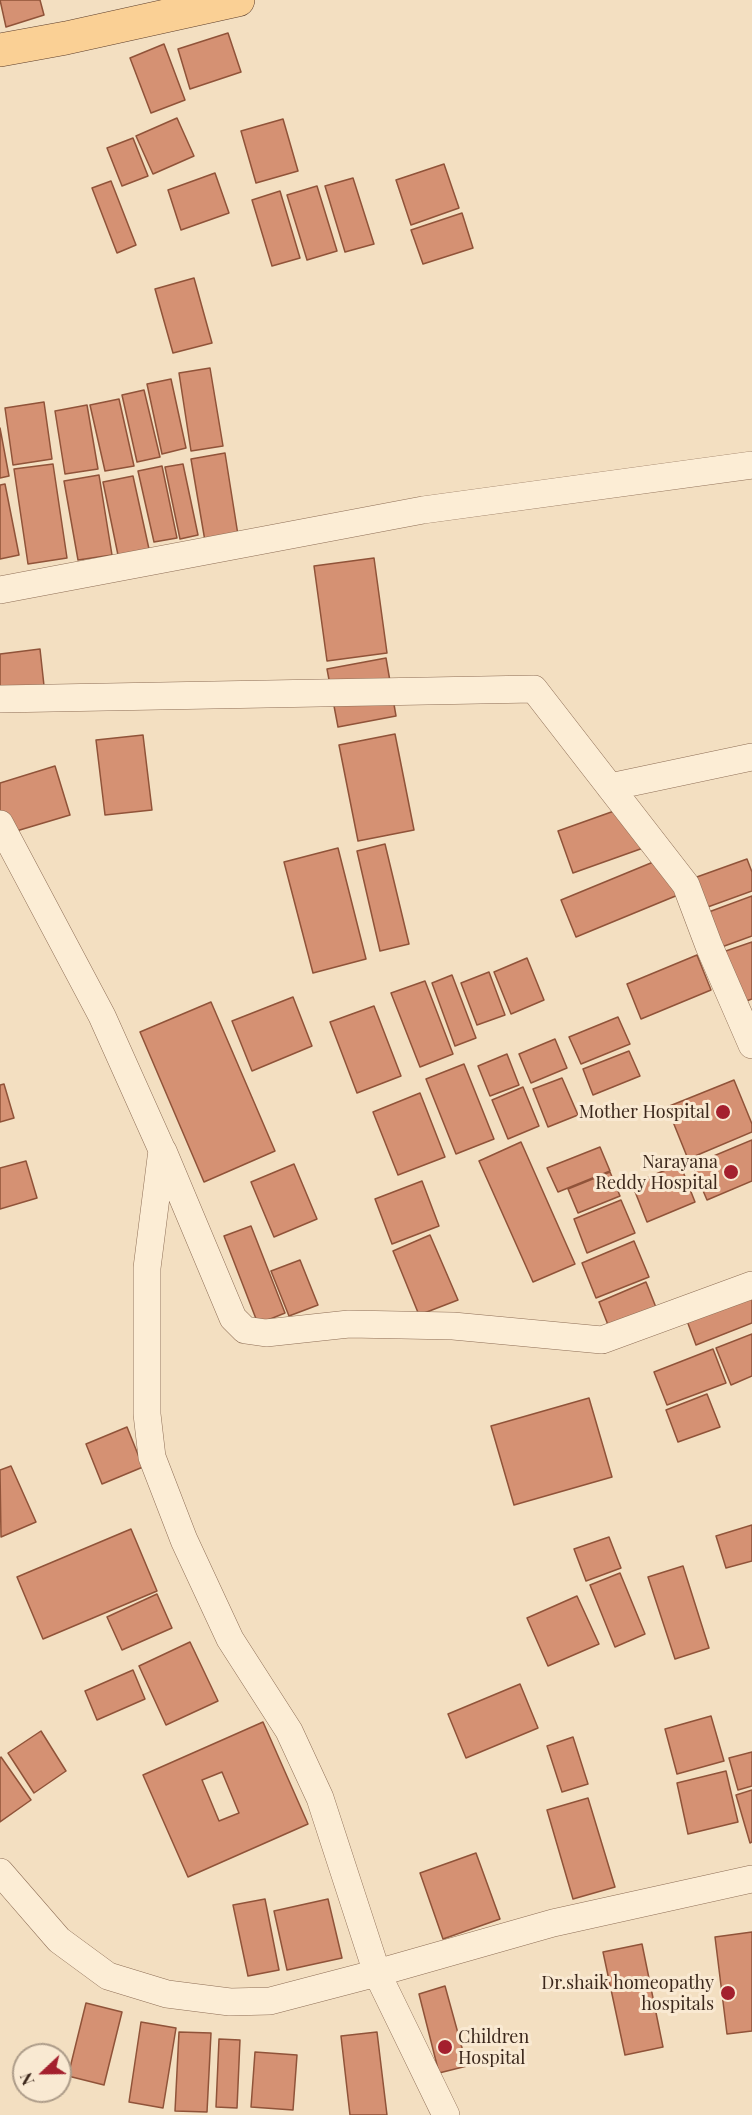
<!DOCTYPE html>
<style>
body{margin:0}
#map{position:relative;width:752px;height:2115px;overflow:hidden;background:#f3dfc1;font-family:"Playfair Display",serif}
canvas{display:block}
.north{position:absolute;left:12px;top:2043px;width:60px;height:60px;box-sizing:border-box;background:#f9e9d2;border:2px solid #ad9c89;border-radius:50%;rotate:248deg;font-size:16px;font-weight:700;line-height:24px;text-align:center;color:#3c281c}
.north::after{content:'';display:block;margin:auto;width:21px;height:27px;background:#a4202e;clip-path:polygon(50% 0,100% 100%,50% 72%,0 100%)}
</style>
<div id="map">
<canvas width="752" height="2115"></canvas>
<div class="north">N</div>
</div>
<script>
const ctx = document.querySelector('canvas').getContext('2d');
ctx.lineJoin = 'round';
function fill(path, color) { ctx.fillStyle = color; ctx.fill(path, 'evenodd'); }
function trace(path, color, width, dash) { ctx.strokeStyle = color; ctx.lineWidth = width; ctx.lineCap = dash ? 'butt' : 'round'; ctx.setLineDash(dash || []); ctx.stroke(path); }
function label(font, color, halo, rows, align = 'center') {
  ctx.font = font + ' "Playfair Display",serif'; ctx.lineWidth = 6; ctx.setLineDash([]); ctx.textBaseline = 'middle'; ctx.strokeStyle = halo; ctx.fillStyle = color; for (const [text, x, y, turn = 0] of rows) {
    ctx.save(); ctx.translate(x, y); ctx.rotate((+turn || 0) * Math.PI / 180); ctx.textAlign = isNaN(turn) ? turn : align; if (halo) ctx.strokeText(text, 0, 0); ctx.fillText(text, 0, 0); ctx.restore();
  }
}
const building = new Path2D(`
 M0,0H40L44,15L6,27Z
 M228,33L241,72L190,89L178,49Z
 M164,44L185,100L151,113L130,58Z
 M177,118L194,156L153,174L136,136Z
 M283,119L298,171L256,183L241,131Z
 M133,138L148,176L122,186L107,148Z
 M444,164L459,208L411,225L396,180Z
 M215,173L229,213L181,230L168,190Z
 M353,178L374,244L345,252L325,186Z
 M111,181L136,245L117,253L92,188Z
 M317,186L337,251L307,260L287,195Z
 M280,191L300,258L272,266L252,200Z
 M462,213L473,248L423,264L411,230Z
 M194,278L212,343L173,353L155,289Z
 M210,368L223,446L191,451L179,373Z
 M171,379L186,448L162,454L147,384Z
 M144,390L160,457L137,462L122,395Z
 M119,399L134,466L105,471L90,405Z
 M44,402L52,459L13,465L5,408Z
 M87,405L98,469L65,474L55,411Z
 M0,428L9,476L0,478Z
 M225,453L238,535L205,541L191,459Z
 M53,464L67,558L28,564L14,469Z
 M183,464L198,535L180,539L165,467Z
 M162,466L177,538L154,542L138,471Z
 M99,475L112,555L78,560L64,481Z
 M133,476L149,549L118,555L103,482Z
 M5,484L19,555L0,559V485Z
 M374,558L387,653L327,661L314,566Z
 M40,649L46,704L0,709V654Z
 M386,658L396,716L338,727L327,669Z
 M395,734L414,830L358,841L339,745Z
 M143,735L152,810L105,815L96,740Z
 M55,766L70,815L3,835L0,824V783Z
 M631,805L646,847L573,873L558,831Z
 M385,844L409,944L380,951L357,851Z
 M338,848L366,959L313,973L284,862Z
 M663,858L678,895L576,937L561,900Z
 M747,859L752,872V891L705,908L694,878Z
 M752,896V936L719,948L706,913Z
 M752,942V999L738,1004L720,953Z
 M697,955L711,990L641,1019L627,984Z
 M527,958L544,1000L511,1014L494,972Z
 M489,972L505,1015L477,1025L461,983Z
 M452,975L476,1038L455,1046L432,983Z
 M425,981L453,1054L420,1067L391,993Z
 M293,997L312,1046L252,1071L232,1021Z
 M211,1002L275,1151L204,1182L140,1032Z
 M374,1006L401,1076L357,1093L330,1022Z
 M618,1017L630,1044L581,1064L569,1037Z
 M555,1039L567,1068L531,1083L519,1054Z
 M629,1051L640,1076L593,1095L583,1069Z
 M507,1054L519,1085L490,1096L478,1066Z
 M464,1064L494,1139L456,1154L426,1079Z
 M562,1078L578,1115L548,1127L533,1089Z
 M734,1080L752,1124V1132L688,1159L667,1107Z
 M4,1084L14,1118L0,1122V1085Z
 M523,1087L539,1126L508,1139L492,1100Z
 M420,1093L445,1157L398,1175L373,1112Z
 M752,1140V1181L707,1200L692,1165Z
 M521,1142L575,1264L533,1282L479,1161Z
 M600,1147L610,1171L558,1192L547,1168Z
 M26,1161L37,1198L0,1209V1168Z
 M294,1164L317,1219L274,1237L251,1182Z
 M680,1164L695,1202L647,1222L632,1184Z
 M610,1172L620,1196L578,1213L568,1189Z
 M422,1181L439,1226L392,1244L375,1199Z
 M621,1200L635,1233L587,1253L574,1219Z
 M251,1226L285,1313L258,1324L224,1236Z
 M430,1235L458,1300L419,1315L393,1251Z
 M634,1241L649,1277L596,1298L582,1263Z
 M300,1260L318,1305L289,1316L271,1271Z
 M752,1280V1323L696,1345L680,1302Z
 M646,1282L657,1310L610,1330L599,1302Z
 M752,1334V1376L731,1385L716,1348Z
 M713,1349L726,1383L667,1405L654,1372Z
 M707,1394L720,1427L678,1442L666,1410Z
 M589,1398L612,1477L514,1505L491,1426Z
 M127,1427L143,1467L102,1484L86,1444Z
 M11,1466L36,1522L1,1537L0,1470Z
 M752,1525V1561L726,1568L716,1536Z
 M131,1529L157,1591L43,1639L17,1577Z
 M609,1537L621,1568L586,1581L574,1549Z
 M683,1566L709,1648L675,1659L648,1577Z
 M620,1573L645,1634L615,1647L590,1585Z
 M157,1594L172,1628L122,1650L107,1617Z
 M577,1596L599,1644L548,1666L527,1618Z
 M190,1642L218,1701L166,1725L139,1666Z
 M133,1670L145,1699L97,1720L85,1691Z
 M520,1684L538,1728L466,1758L448,1714Z
 M711,1716L724,1761L677,1774L665,1729Z
 M263,1722L308,1824L188,1877L143,1775ZM222,1772L239,1813L219,1821L202,1780Z
 M41,1731L66,1771L34,1793L8,1753Z
 M573,1737L588,1784L562,1792L547,1746Z
 M752,1752V1786L738,1790L729,1758Z
 M1,1757L31,1800L0,1822V1758Z
 M726,1771L738,1822L688,1834L677,1783Z
 M752,1790V1842L750,1843L736,1795Z
 M588,1798L615,1887L573,1899L547,1810Z
 M476,1853L500,1919L443,1939L420,1873Z
 M265,1899L279,1970L248,1976L233,1905Z
 M328,1899L342,1958L287,1970L274,1911Z
 M752,1932V2031L727,2034L715,1937Z
 M642,1944L663,2047L625,2055L603,1952Z
 M445,1986L467,2066L439,2073L419,1994Z
 M86,2003L122,2012L104,2085L68,2076Z
 M141,2022L176,2028L163,2108L129,2102Z
 M179,2032L211,2033L207,2112L175,2111Z
 M377,2032L387,2115H350L341,2036Z
 M219,2039L240,2040L237,2108L216,2107Z
 M255,2052L297,2055L293,2110L251,2107Z`);
fill(building, '#d59173');
trace(building, '#905339', 1.5);
const minor = new Path2D(`
 M0,590L423,510L752,465
 M0,699L534,689L686,885L709,946L752,1045
 M610,787L752,757
 M0,824L102,1016L162,1150L147,1268V1414L152,1457L184,1540L230,1639L289,1731L320,1798L377,1973L553,1923L752,1879
 M163,1151L233,1318L245,1330L266,1333L349,1324L453,1326L602,1340L752,1285
 M0,1872L59,1940L108,1976L167,1994L230,2002L270,2001L377,1973L446,2115`);
const primary = new Path2D(`
 M0,50L66,38L238,0`);
trace(minor, '#8e6e56', 28);
trace(primary, '#5c3d2b', 34);
trace(minor, '#fcedd5', 27);
trace(primary, '#fad095', 33);
for (const [x, y, r, color] of [
 [723,1112,8,"#a4202e"],
 [731,1172,8,"#a4202e"],
 [728,1993,8,"#a4202e"],
 [445,2047,8,"#a4202e"]
]) { const dot = new Path2D(); dot.arc(x, y, r, 0, 2 * Math.PI); ctx.fillStyle = color; ctx.fill(dot); trace(dot, '#f9e9d2', 2); }
label('18px', '#3c281c', '#f9e9d2', [
 ["Mother Hospital",710,1112],
 ["Narayana",718,1162],
 ["Reddy Hospital",718,1183],
 ["Dr.shaik homeopathy",714,1983],
 ["hospitals",714,2004],
 ["Children",458,2037,"left"],
 ["Hospital",458,2058,"left"]
], 'right');
</script>
